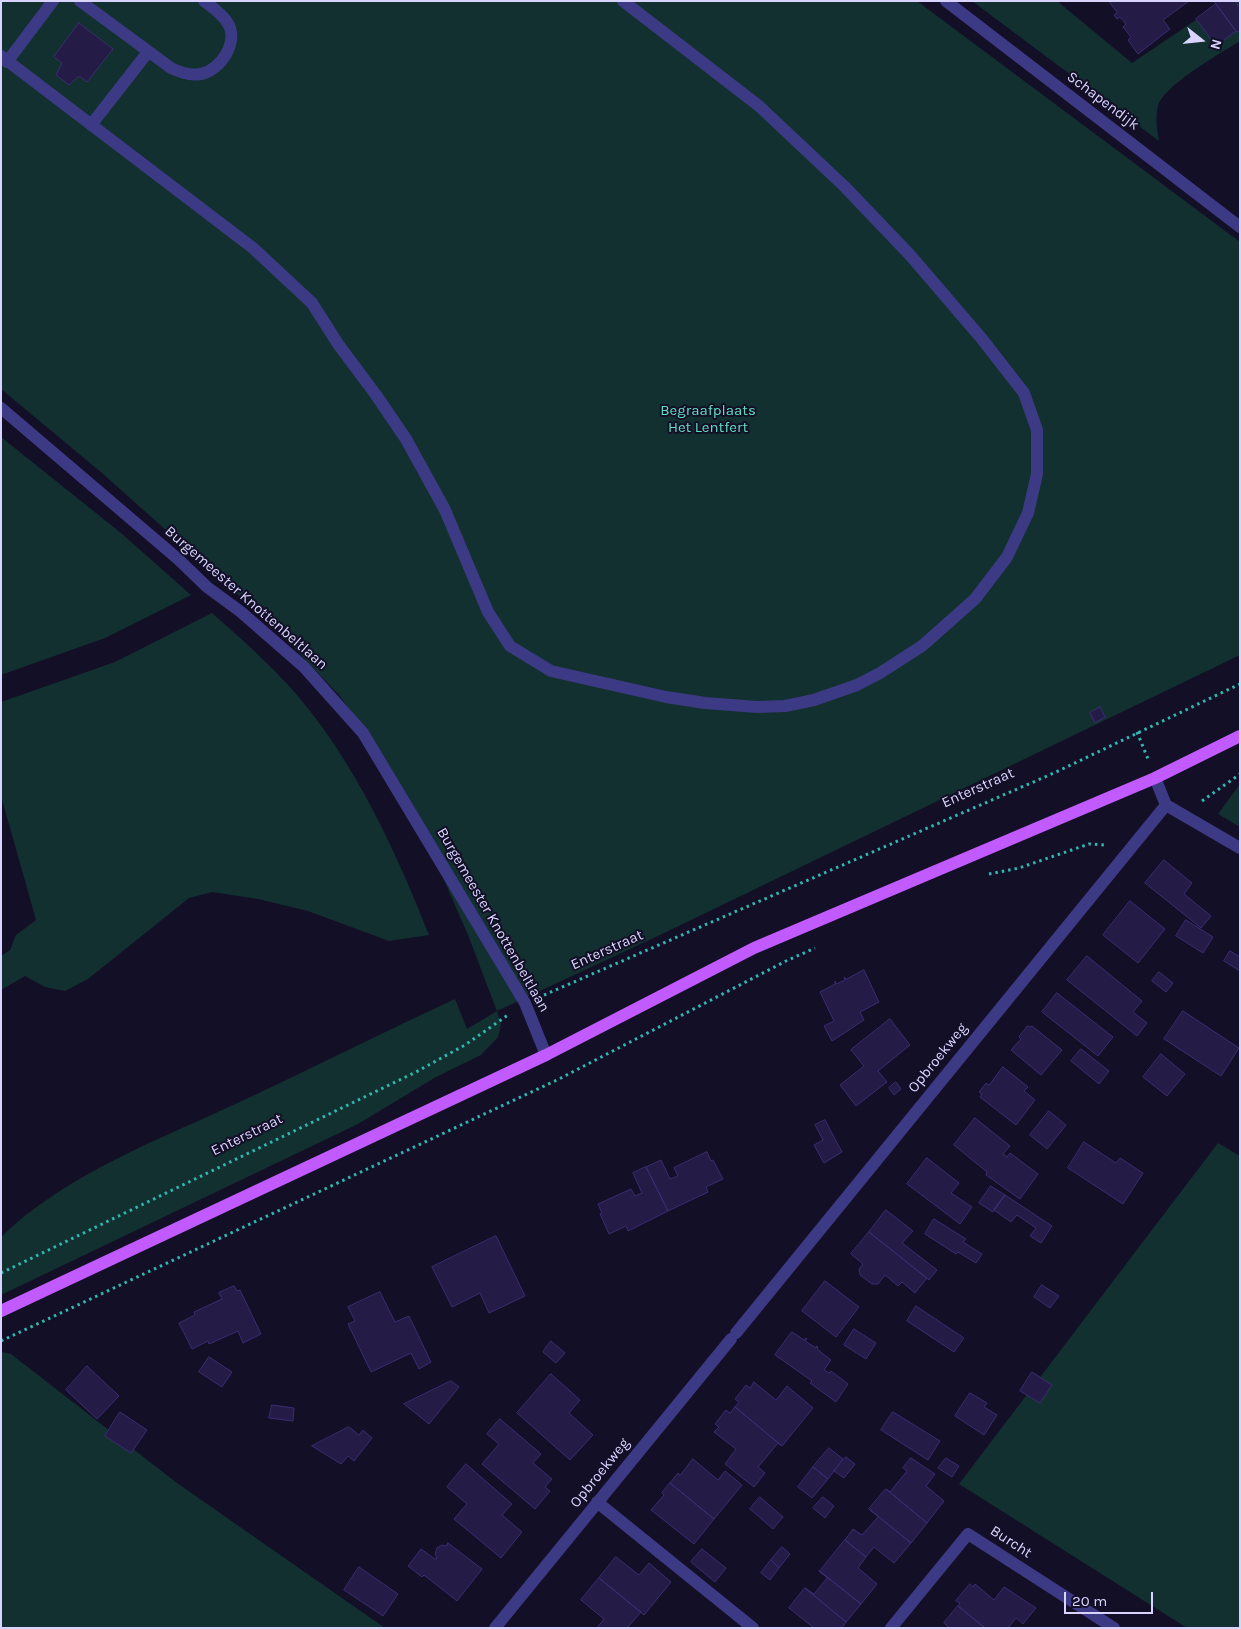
<!DOCTYPE html>
<style>
body{margin:0}
#map{position:relative;width:1241px;height:1629px;overflow:hidden;background:#130f26;font-family:Karla,sans-serif}
canvas{display:block}
.frame{position:absolute;inset:0;border:2px solid #d9d4ff;pointer-events:none}
.north{position:absolute;left:1176px;top:15px;width:50px;height:50px;-webkit-text-stroke:4px #130f26;paint-order:stroke;rotate:106deg;font-size:14px;font-weight:700;line-height:20px;text-align:center;color:#d9d4ff}
.north::after{content:'';display:block;margin:auto;width:18px;height:22px;background:#d9d4ff;clip-path:polygon(50% 0,100% 100%,50% 72%,0 100%)}
.scale{position:absolute;left:1064px;top:1592px;width:89px;height:22px;box-sizing:border-box;border:2px solid #d9d4ff;border-top:0;padding-left:6px;font-size:15px;line-height:18px;white-space:nowrap;color:#d9d4ff;-webkit-text-stroke:4px #130f26;paint-order:stroke}
</style>
<div id="map">
<canvas width="1241" height="1629"></canvas>
<div class="frame"></div>
<div class="north">N</div>
<div class="scale">20 m</div>
</div>
<script>
const ctx = document.querySelector('canvas').getContext('2d');
ctx.lineJoin = 'round';
function fill(path, color) { ctx.fillStyle = color; ctx.fill(path, 'evenodd'); }
function trace(path, color, width, dash) { ctx.strokeStyle = color; ctx.lineWidth = width; ctx.lineCap = dash ? 'butt' : 'round'; ctx.setLineDash(dash || []); ctx.stroke(path); }
function label(font, color, halo, rows, align = 'center') {
  ctx.font = font + ' Karla,sans-serif'; ctx.lineWidth = 4; ctx.setLineDash([]); ctx.textBaseline = 'middle'; ctx.strokeStyle = halo; ctx.fillStyle = color; for (const [text, x, y, turn = 0] of rows) {
    ctx.save(); ctx.translate(x, y); ctx.rotate((+turn || 0) * Math.PI / 180); ctx.textAlign = isNaN(turn) ? turn : align; if (halo) ctx.strokeText(text, 0, 0); ctx.fillText(text, 0, 0); ctx.restore();
  }
}
fill(new Path2D(`
 M1,1H917L1240,242V655L660,935L497,1011L501,1025L498,1037L481,1055L436,1077L358,1124L1,1295V1237C67,1173 161,1139 244,1100C314,1067 384,1032 455,999L467,1029L497,1011L468,935L434,857L368,735L339,695L273,626L102,473L1,389Z
 M972,1H1057L1132,63L1224,1H1240V41C1220,54 1164,85 1158,106C1155,118 1157,129 1159,141Z
 M1,437L121,533L191,595L105,638L1,675Z
 M212,613C248,645 285,677 314,716C364,782 399,859 429,935L389,941L308,911L258,899L212,892L189,898L88,979L65,991L45,987L25,976L1,990V956L10,950L16,935L36,920L1,796V702L115,662Z
 M1240,784V827L1218,814Z
 M1218,1143L1240,1156V1628H1187L959,1484Z
 M1,1352L11,1354L177,1483L385,1628H1Z`), '#12302f');
const building = new Path2D(`
 M1109,1H1189L1163,20L1170,29L1138,54L1128,40L1131,37L1123,27L1126,24L1120,17L1117,19L1114,15L1117,13Z
 M1214,1H1235L1240,8V30L1237,32Z
 M1216,4L1236,31L1216,46L1196,19Z
 M79,23L113,49L87,82L79,76L69,85L56,75L62,63L54,57Z
 M1100,707L1105,717L1095,723L1090,713Z
 M1164,860L1192,883L1184,894L1211,916L1201,928L1145,883Z
 M1130,901L1165,929L1138,963L1103,935Z
 M1186,920L1213,937L1203,953L1176,936Z
 M1230,951L1240,957V971L1224,961Z
 M1087,956L1142,1001L1133,1012L1147,1023L1137,1036L1067,980Z
 M864,970L879,1002L860,1012L864,1020L832,1041L824,1026L834,1021L820,992L835,984V981L836,984L845,980L844,977L846,979Z
 M1159,972L1173,983L1166,992L1152,981Z
 M1057,993L1113,1037L1098,1056L1042,1012Z
 M1183,1011L1239,1048L1221,1076L1164,1039Z
 M890,1019L910,1045L878,1071L887,1082L856,1106L840,1085L864,1066L851,1050Z
 M1028,1026L1030,1027L1032,1026L1062,1050L1041,1075L1011,1050L1021,1039L1019,1037Z
 M1081,1049L1109,1071L1099,1084L1071,1061Z
 M1161,1054L1185,1074L1167,1096L1143,1077Z
 M1003,1067L1028,1087L1024,1091L1035,1100L1016,1125L980,1097L982,1094L979,1092L986,1083L989,1085Z
 M896,1082L901,1089L894,1095L889,1088Z
 M1049,1111L1066,1125L1047,1149L1030,1135Z
 M975,1118L1010,1146L1003,1154L1007,1157L1010,1153L1038,1174L1020,1199L986,1175L987,1172L954,1145Z
 M825,1120L842,1152L824,1163L814,1145L823,1140L815,1125Z
 M1084,1142L1116,1163L1120,1158L1143,1173L1123,1204L1068,1168Z
 M707,1152L711,1161L713,1160L723,1179L706,1187L708,1192L668,1211L646,1167L661,1160L670,1179L678,1176L674,1168Z
 M927,1158L959,1183L951,1193L972,1207L960,1224L907,1184Z
 M646,1167L668,1211L628,1231L626,1226L609,1234L600,1214L602,1213L598,1204L631,1189L635,1196L642,1193L633,1173Z
 M991,1186L1005,1195L993,1212L979,1203Z
 M1005,1195L1052,1226L1041,1243L1030,1236L1036,1228L1017,1215L1011,1222L994,1210Z
 M886,1210L913,1231L902,1243L937,1270L929,1280L869,1232Z
 M934,1219L966,1239L963,1242L982,1254L976,1263L958,1252L956,1254L925,1234Z
 M869,1232L927,1278L915,1293L902,1282L898,1286L885,1275L878,1284H872L860,1275L859,1269L863,1264L851,1254Z
 M496,1236L525,1296L489,1313L480,1293L452,1307L432,1267Z
 M825,1281L859,1307L836,1337L802,1311Z
 M1042,1285L1059,1296L1050,1308L1034,1297Z
 M234,1286L237,1291L240,1290L261,1334L243,1343L238,1331L209,1344L208,1341L192,1349L179,1323L195,1315L194,1312L222,1299L219,1293Z
 M380,1292L395,1322L409,1316L431,1362L419,1369L411,1353L371,1372L348,1324L355,1321L348,1307Z
 M916,1306L964,1338L954,1352L907,1321Z
 M854,1329L876,1343L866,1359L844,1345Z
 M792,1332L804,1340L806,1338L807,1339L805,1341L816,1348L817,1346L818,1347L817,1349L831,1360L824,1370L829,1373L831,1371L848,1384L836,1402L810,1383L812,1381L775,1355Z
 M551,1341L565,1353L556,1363L543,1352Z
 M209,1357L232,1372L222,1387L199,1372Z
 M87,1366L119,1396L97,1419L66,1390Z
 M1032,1372L1052,1385L1040,1403L1020,1391Z
 M551,1374L580,1400L569,1413L593,1435L570,1460L517,1413Z
 M451,1381L459,1387L429,1424L404,1404Z
 M754,1382L776,1400L787,1386L813,1408L782,1446L735,1407L739,1402L735,1399L746,1385L750,1388Z
 M970,1393L987,1403L984,1407L997,1415L984,1435L955,1416Z
 M272,1405L294,1408L293,1421L269,1418Z
 M735,1407L782,1446L778,1443L758,1467L765,1473L754,1487L725,1464L736,1449L714,1432L719,1427L715,1424L726,1410L730,1413Z
 M120,1412L147,1430L131,1453L105,1436Z
 M893,1412L940,1441L928,1460L881,1430Z
 M500,1419L541,1454L533,1463L552,1479L545,1487L550,1491L535,1509L482,1464L499,1444L487,1434Z
 M349,1427L359,1435L363,1430L372,1438L354,1461L348,1456L341,1464L312,1446Z
 M829,1448L843,1459L828,1479L813,1467Z
 M846,1457L855,1464L844,1478L834,1471Z
 M911,1458L935,1474L926,1486L944,1501L927,1523L886,1489L890,1492L907,1471L903,1468Z
 M946,1458L959,1466L952,1477L938,1468Z
 M693,1459L718,1480L725,1471L742,1485L714,1519L670,1483L678,1473L680,1475Z
 M466,1464L512,1504L502,1515L522,1532L501,1558L454,1519L467,1504L447,1487Z
 M813,1467L828,1479L812,1498L798,1487Z
 M670,1483L714,1519L694,1544L651,1510L664,1495L662,1493Z
 M886,1489L927,1523L911,1543L869,1509Z
 M760,1497L783,1517L773,1529L750,1509Z
 M823,1497L834,1506L825,1518L813,1508Z
 M869,1509L911,1543L894,1563L874,1547L866,1557L845,1540L853,1529L862,1535L878,1517Z
 M845,1540L866,1557L858,1568L877,1584L861,1604L820,1571Z
 M448,1543L482,1569L457,1601L424,1575L422,1577L408,1566L421,1549L435,1559L437,1558L435,1554L437,1548L442,1545L446,1546Z
 M782,1547L790,1554L779,1568L771,1560Z
 M702,1549L726,1568L715,1582L691,1562Z
 M616,1557L639,1575L649,1563L671,1582L644,1615L599,1578Z
 M771,1560L779,1568L770,1580L761,1573Z
 M359,1567L398,1594L383,1616L344,1590Z
 M819,1571L861,1604L846,1622L805,1588L814,1594L827,1578Z
 M599,1578L641,1612L627,1628H597L604,1619L581,1600Z
 M970,1584L973,1587L975,1584L994,1600L1004,1587L1036,1608L1023,1624L1016,1618L1008,1628H985L958,1606L960,1603L956,1601Z
 M805,1588L846,1622L842,1628H814L789,1608Z
 M958,1606L985,1628H949L944,1623Z`);
fill(building, '#241b47');
trace(building, '#3b2d73', 1);
trace(new Path2D(`
 M1137,732L1148,759
 M1202,801L1240,774
 M989,874L1019,868L1089,844L1105,845
 M544,995L1054,773L1240,684
 M1,1273L416,1072L465,1045L508,1015
 M1,1341L559,1079L786,961L815,948`), '#2fb8b0', 3, [2.5, 4]);
trace(new Path2D(`
 M80,1L171,68C181,73 190,76 201,74C221,70 240,41 227,22C221,13 212,7 204,1
 M946,1L1240,227
 M1,56L253,248L312,303L338,344L376,395L406,439L445,510L488,612L510,646L551,671L666,697L705,703L757,707L785,706L814,700L857,685L880,673L922,646L975,599L1007,557L1028,513L1037,474V430L1024,393L982,339L910,255L844,186L759,106L623,1
 M7,62L53,1
 M91,125L148,52
 M1,408L178,559L207,587L241,612L304,667L363,733L525,1003L546,1055
 M1155,778L1166,805L1240,848
 M736,1333L1166,805
 M597,1502L753,1628
 M495,1628L731,1339
 M891,1628L968,1534L1114,1628`), '#3d3a85', 12);
trace(new Path2D(`
 M1,1311L546,1055L754,948L1155,778L1240,736`), '#c25bff', 12);
label('15px', '#d9d4ff', '#130f26', [
 ["Schapendijk",1103,101,37],
 ["Burgemeester Knottenbeltlaan",246,598,41],
 ["Enterstraat",978,788,-24],
 ["Burgemeester Knottenbeltlaan",493,920,60],
 ["Enterstraat",607,950,-24],
 ["Opbroekweg",938,1058,-51],
 ["Enterstraat",247,1135,-26],
 ["Opbroekweg",600,1473,-51],
 ["Burcht",1011,1542,33]
]);
label('15px', '#5fe0c0', '#130f26', [
 ["Begraafplaats",708,411],
 ["Het Lentfert",708,428]
]);
</script>
